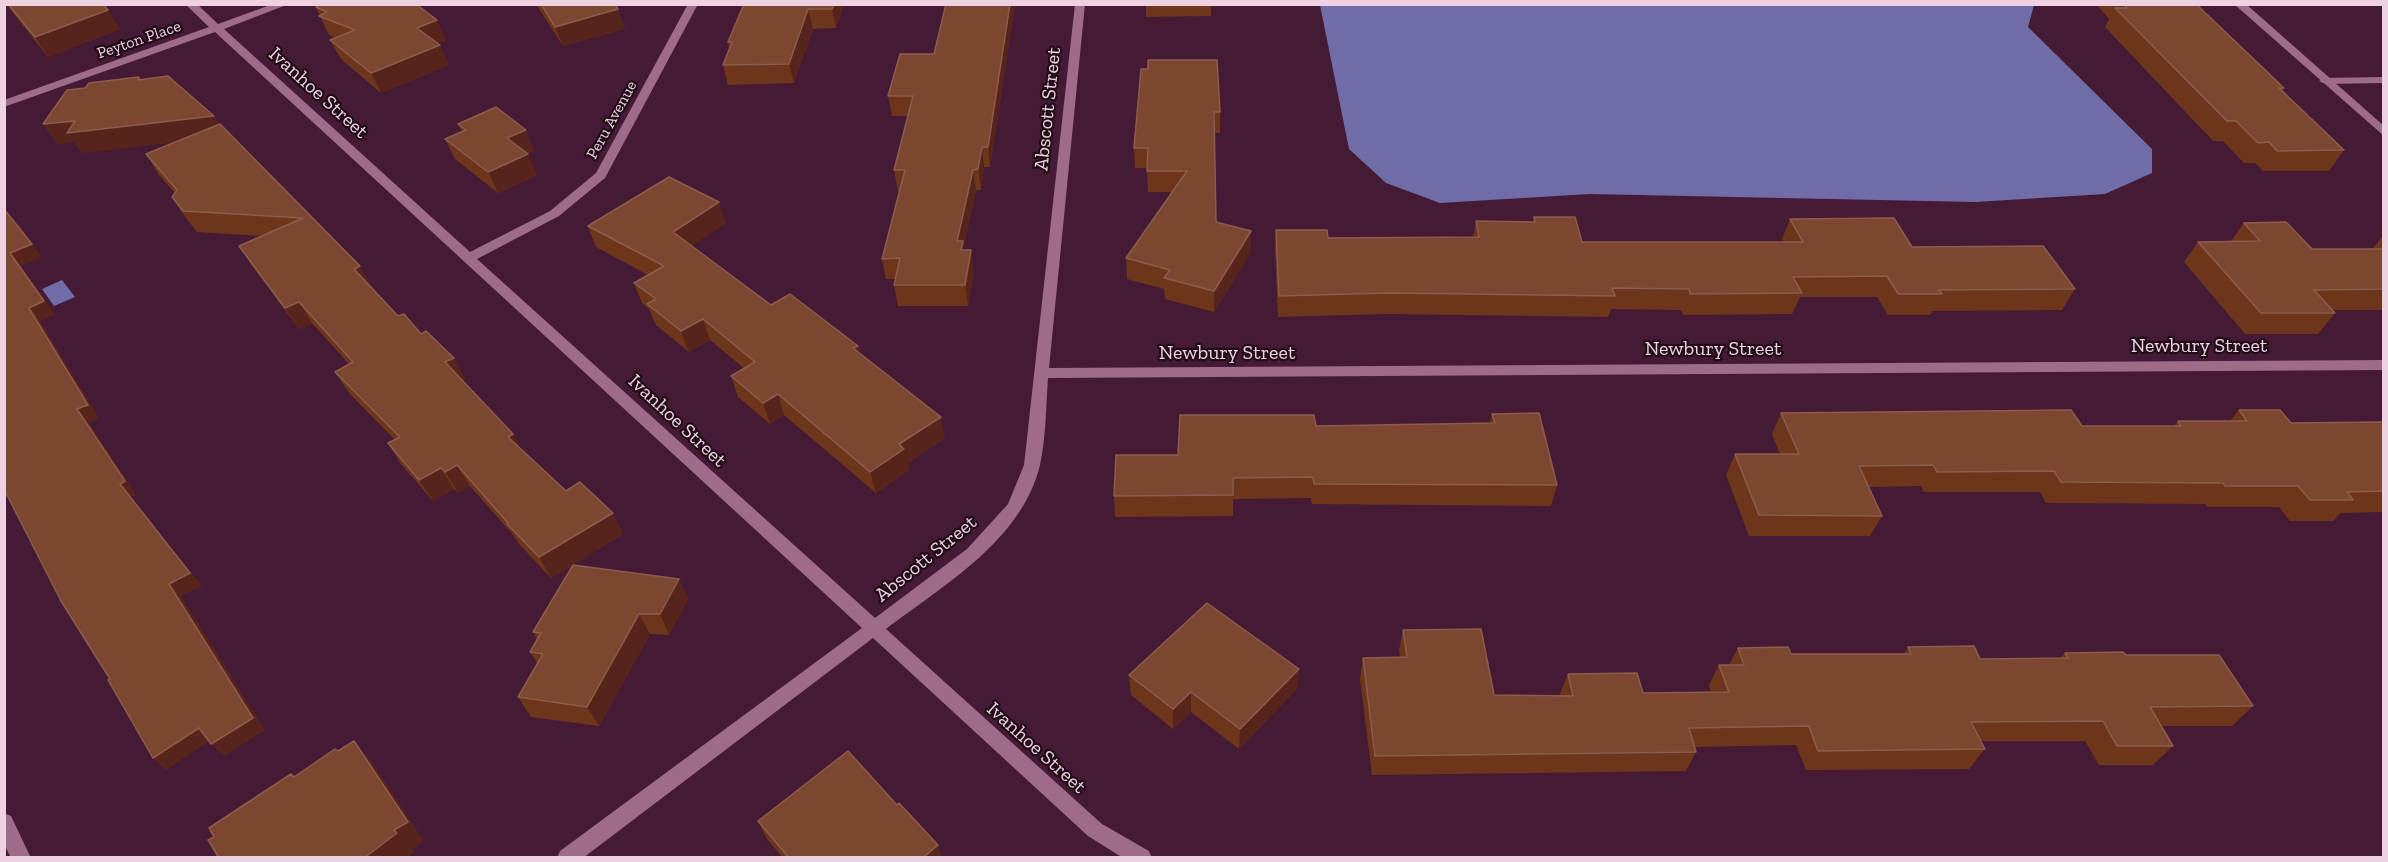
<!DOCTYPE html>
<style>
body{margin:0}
#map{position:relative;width:2388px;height:862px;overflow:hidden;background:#451a35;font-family:"Zilla Slab",serif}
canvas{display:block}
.frame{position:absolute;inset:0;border:6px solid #efd2e1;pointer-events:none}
</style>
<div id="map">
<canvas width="2388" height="862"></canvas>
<div class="frame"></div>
</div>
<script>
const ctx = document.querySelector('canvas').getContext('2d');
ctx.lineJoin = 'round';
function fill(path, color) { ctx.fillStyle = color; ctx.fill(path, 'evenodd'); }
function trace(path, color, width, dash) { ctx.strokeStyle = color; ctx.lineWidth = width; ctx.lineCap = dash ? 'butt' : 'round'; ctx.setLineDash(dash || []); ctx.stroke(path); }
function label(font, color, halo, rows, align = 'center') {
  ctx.font = font + ' "Zilla Slab",serif'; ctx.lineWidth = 4.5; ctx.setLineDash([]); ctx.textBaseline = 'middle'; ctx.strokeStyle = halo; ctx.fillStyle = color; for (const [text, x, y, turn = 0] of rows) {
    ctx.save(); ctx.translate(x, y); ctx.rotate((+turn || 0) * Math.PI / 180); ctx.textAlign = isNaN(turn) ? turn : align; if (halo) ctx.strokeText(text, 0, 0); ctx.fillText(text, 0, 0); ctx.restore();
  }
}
fill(new Path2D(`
 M1320,5H2034L2028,27L2152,149V173L2105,194L1975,202L1590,194L1440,203L1386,183L1349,149Z
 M62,280L75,297L54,306L42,289Z`), '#6f6ca8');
fill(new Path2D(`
 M185,4H197L218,24L273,4H289L224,29L470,252L550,211L596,173L688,4H698L605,178L559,216L477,259L875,618L967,549L1008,504L1024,465L1075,4H1085L1049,368L2384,360V370L1048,378C1046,406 1046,437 1040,465C1022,540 944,585 886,629L1102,824L1149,851L1152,858H1123L1088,836L873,638L583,858H557L560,851L862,628L215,32L4,107V100L209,27Z
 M2384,77V83L2325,84L2319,81L2325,78Z
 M4,813L11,816L31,858H11L4,844Z`), '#9e6b88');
fill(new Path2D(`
 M2234,4H2246L2384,126V136Z`), '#9e6b88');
fill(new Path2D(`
 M6,4H103L120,29L48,57Z
 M536,4H615L625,29L563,46Z
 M744,4H844L836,28L813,29L794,83L728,85L723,65L729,48L728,42Z
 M946,4H1015L990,167H984L981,190H976L964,246V250L974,271L968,306H898L894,285L895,279H886L882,259L900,191H898L894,170L908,116H892L888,96L934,54Z
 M1146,4H1211V16L1146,17Z
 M2096,4H2196L2284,88L2282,91L2344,150L2329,171H2263L2255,163H2244L2223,141H2213L2105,27L2109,19Z
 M316,7L446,40L437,43L449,65L381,93L341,59L330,40L335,38L329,35Z
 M1141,69L1220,112V133H1214L1216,222L1251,252L1214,312L1165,299L1164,289L1127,279L1126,258L1173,192H1148L1147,168H1135L1134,148Z
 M139,77L141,79L214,116L219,124L372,287H371L398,316L454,358L465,379L462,380L521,449L566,491L613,513L623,534L551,578L519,544L514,536L470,486L458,493L454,489L433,501L401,464L388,443L395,440L349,393L335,372L349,364L312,323L299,329L253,267L239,246L263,236L197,232L186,218L172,197L175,193L159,175L146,154L175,142L82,153L74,142L58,144L43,124L85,88Z
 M458,124L534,150L527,154L537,175L498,193L455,159L445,139L462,131Z
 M1534,217L1582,242H1784L1782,239L1790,219L1912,247L2075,289L2062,310L1933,311L1930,315H1888L1877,297H1800L1792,314L1683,315L1681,310L1611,309L1608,317L1387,314L1278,317L1275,250L1276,230L1328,238L1473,237L1476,221L1533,222Z
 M726,223L691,246L771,305L858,346L859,353L945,438L908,463L909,470L876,493L784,415L770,424L738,397L731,376L745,369L710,340L689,352L656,325L649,309L642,303L634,283L648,275L596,247L588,226Z
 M2244,223L2312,249H2372L2384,235V310H2333L2335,313L2318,334H2245L2184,262L2198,242L2231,241Z
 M2239,410L2291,423L2384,422V512L2341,513L2333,521H2290L2279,507H2207L2205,504L2046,503L2040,492H1924L1921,486L1869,487L1882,516L1870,536H1749L1726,475L1735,454H1780L1772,434L1781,413L2082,426H2174L2178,421H2230Z
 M1492,414L1557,485L1551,506L1312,504L1311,498L1233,499V516L1115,517L1114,496L1178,455L1316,426L1490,423Z
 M679,579L688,599L669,635L650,634L599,726L531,717L518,697L538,664L530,652L537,639L533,632Z
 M1403,630L1494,695L1561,696L1560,694L1568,674L1643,693L1711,692L1709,685L1719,665H1729L1738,648L1791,654H1904L1908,647L1980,659L2060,658L2065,653L2126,655L2253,706L2232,726H2161L2173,746L2153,765H2099L2085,741H1981L1985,749L1969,769L1806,770L1796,745L1695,747L1696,752L1686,771L1372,775L1360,678L1363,658H1400L1399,650Z
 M1299,669L1297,689L1239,749L1191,712L1173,729L1131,695L1129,675Z
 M897,805L938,845L942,858H783L767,839L758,821Z`), '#6d361b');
fill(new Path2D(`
 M834,4H844L836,28L832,9Z
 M1010,4H1015L990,167L988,147Z
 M618,9L625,29L563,46L555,27Z
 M808,9L813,29L794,83L789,64Z
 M108,10L120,29L48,57L35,37Z
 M437,20L446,40L426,47L417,28Z
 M440,45L449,65L381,93L371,73Z
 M214,116L227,136L82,153L74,142L58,144L43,124L75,121Z
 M526,130L534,150L516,159L507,138Z
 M982,147L984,167L981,190L978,169Z
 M528,154L537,175L498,193L488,172Z
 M973,170L976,190L964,246L966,262L957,241Z
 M719,202L726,223L680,253L673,232Z
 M4,209L42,257L21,266L55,314L40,321L99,418L89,423L136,494L131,497L202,586L181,596L265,730L224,756L211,744L169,584L120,484L77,409L29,308L10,253Z
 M1251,231V252L1214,312V291Z
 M971,250L974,271L968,306L965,285Z
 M360,266L372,287L366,290L354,269Z
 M299,302L312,323L299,329L285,308Z
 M703,319L710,340L689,352L681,331Z
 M858,346L863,367L853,348Z
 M454,358L465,379L457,383L445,362Z
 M778,394L784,415L770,424L763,403Z
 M941,417L945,438L908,463L909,470L876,493L870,472L899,444Z
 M513,434L524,455L508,437Z
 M457,465L470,486L458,493L445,472Z
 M441,468L454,489L433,501L419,480Z
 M613,513L623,534L551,578L539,557Z
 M679,579L688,599L669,635L660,614Z
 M639,614L650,634L599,726L587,707Z
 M1299,669L1297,689L1239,749L1240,729Z
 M1191,692V712L1173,729V709Z
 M199,728L211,740L166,770L153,758Z
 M354,741L371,761L424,841L412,849L414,852L407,858H364Z
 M938,845L942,858H923Z`), '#57241c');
const building = new Path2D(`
 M8,4H103L108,10L35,37Z
 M321,4H416L437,20L417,28L440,45L371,73L330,40L355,30L319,16L327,12L316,7Z
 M541,4H615L618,9L555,27Z
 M744,4H834L832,9H808L789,64L723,65L732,42H728Z
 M946,4H1010L988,147H982L978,169L973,170L957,241H963L961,250H971L965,285H894L900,258L882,259L905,170H894L913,96H888L900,54H934Z
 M2124,4H2196L2284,88H2279L2344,150L2277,151L2269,142L2258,143L2236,121H2227L2115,8H2127Z
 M1148,60H1217L1220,112H1214L1216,222L1251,231L1214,291L1164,278L1170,270L1126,258L1187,171H1147L1148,148H1134L1141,69H1148Z
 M168,76L214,116L67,133L75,121L43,124L67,90L85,88L89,83L139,77L138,80Z
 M496,107L526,130L507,138L528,154L488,172L445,139L466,130L458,124Z
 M220,124L360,266L354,269L398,316L404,314L421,334L426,331L454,358L445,362L513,434L508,437L566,491L580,482L613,513L539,557L507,524L508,523L457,465L445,472L441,468L419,480L388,443L400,437L335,372L353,362L299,302L285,308L239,246L303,218L183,211L172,197L177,190L146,154Z
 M669,177L719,202L673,232L771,305L790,294L858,346L853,348L941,417L899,444L904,449L870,472L778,394L763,403L731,376L755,362L703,319L681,331L647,304L656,299L634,283L664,266L588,226Z
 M4,209L32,244L10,253L44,301L29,308L88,405L77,409L125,481L120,484L190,573L169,584L253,718L211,744L199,728L153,758L108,680L110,679L61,601L4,489Z
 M1534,217H1575L1582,242H1803L1790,219L1894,218L1912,247L2043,246L2075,289L1939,290L1942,294H1898L1887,276L1793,277L1802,293L1690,294L1689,289L1612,288L1615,296L1390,293L1279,296L1276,230H1327L1328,238L1479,237L1476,221L1535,222Z
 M2286,222L2312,249H2384V289L2314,290L2335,313H2261L2198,242L2260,241L2244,223Z
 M2071,410L2082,426H2181L2178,421H2247L2239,410H2280L2291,423L2384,422V491L2347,492L2353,500H2310L2298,486H2225L2223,483L2061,482L2054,471L1937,472L1933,465L1859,466L1882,516L1759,515L1735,454H1799L1781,413Z
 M1539,413L1557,485L1314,484L1313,477L1233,478V495L1114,496L1116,455H1178L1180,415H1314L1316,426L1495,423L1492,414Z
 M573,565L679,579L660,614H639L587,707L518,697L543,654L530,652L541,633L533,632Z
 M1207,603L1299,669L1240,729L1191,692L1173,709L1129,675Z
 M1481,629L1494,695L1573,696L1568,674L1637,673L1643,693L1729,692L1719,665H1744L1738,648L1788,647L1791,654H1911L1908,647L1974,646L1980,659L2068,658L2065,653L2123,652L2126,655H2219L2253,706L2150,707L2173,746H2117L2103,721L1971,722L1985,749L1818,751L1809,726L1689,728L1696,752L1375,756L1363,658L1407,657L1403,630Z
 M354,741L408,822L394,830L397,833L364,858H219L208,840L214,837L209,828L291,774L294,777L335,749L338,751Z
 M848,751L897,805L899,803L938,845L923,858H789L758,821Z`);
fill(building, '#7b4730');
trace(building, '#8d5c4c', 1.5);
label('16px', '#efd2e1', '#200d18', [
 ["Peyton Place",139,40,-19],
 ["Peru Avenue",612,120,-61]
]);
label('20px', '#efd2e1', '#200d18', [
 ["Ivanhoe Street",318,93,42],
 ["Abscott Street",1048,109,-84],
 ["Newbury Street",2199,346],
 ["Newbury Street",1713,349],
 ["Newbury Street",1227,353],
 ["Ivanhoe Street",677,421,43],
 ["Abscott Street",926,559,-39],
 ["Ivanhoe Street",1036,748,42]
]);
</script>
